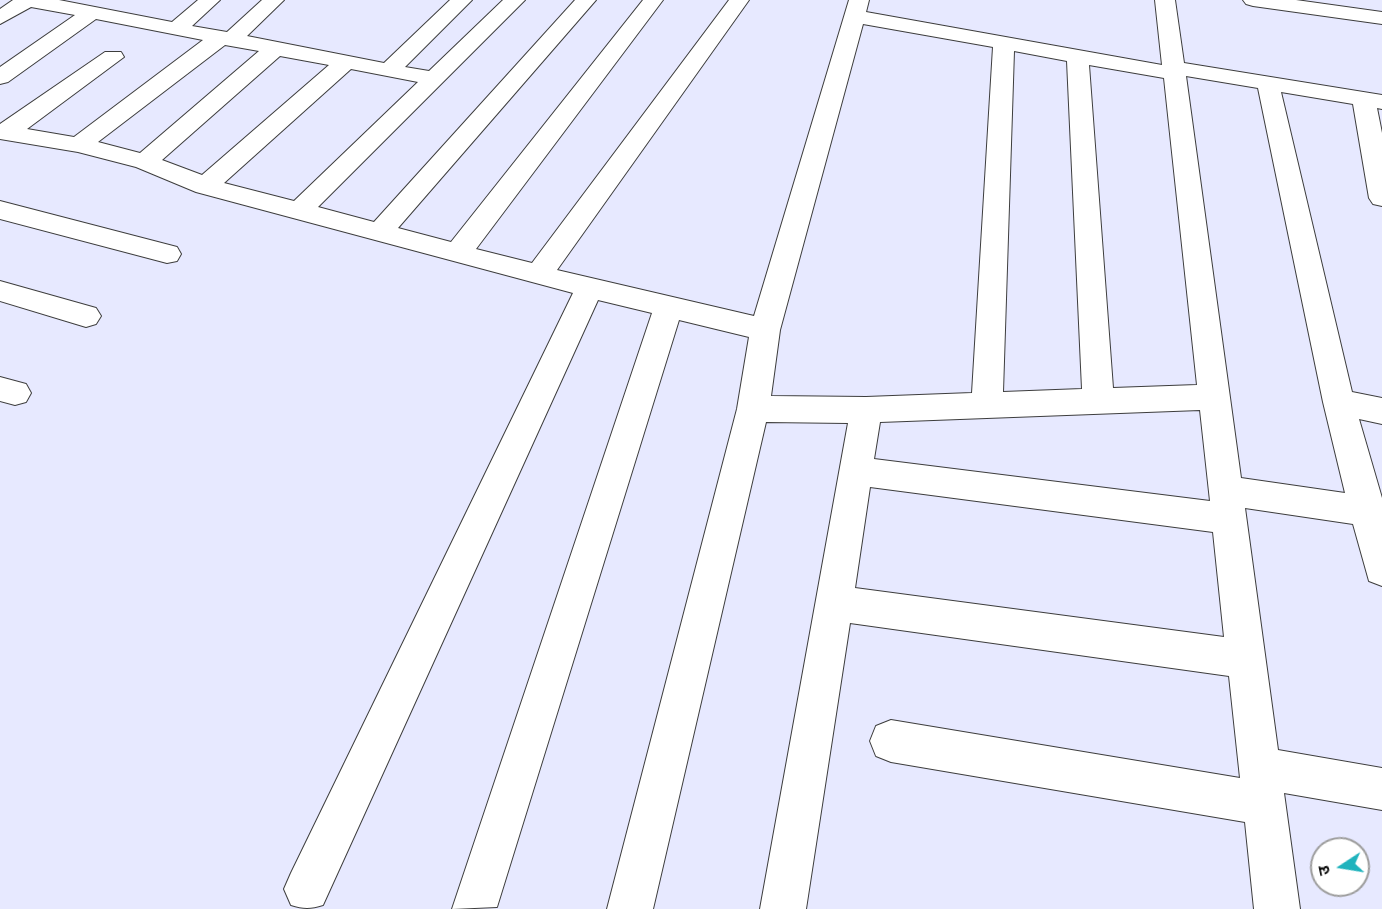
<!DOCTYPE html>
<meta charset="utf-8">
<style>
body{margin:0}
#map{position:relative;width:1382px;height:909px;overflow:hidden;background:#e7e9ff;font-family:"Roboto Serif","Noto Sans Devanagari",serif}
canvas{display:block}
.north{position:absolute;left:1310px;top:837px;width:60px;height:60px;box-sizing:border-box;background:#fff;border:2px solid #9d9d9d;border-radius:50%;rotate:258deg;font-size:16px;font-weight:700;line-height:24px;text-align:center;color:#0a0a0a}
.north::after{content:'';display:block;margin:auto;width:21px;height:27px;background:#1fb3bd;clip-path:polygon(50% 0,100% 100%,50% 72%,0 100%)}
</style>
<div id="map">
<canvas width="1382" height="909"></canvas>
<div class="north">उ</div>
</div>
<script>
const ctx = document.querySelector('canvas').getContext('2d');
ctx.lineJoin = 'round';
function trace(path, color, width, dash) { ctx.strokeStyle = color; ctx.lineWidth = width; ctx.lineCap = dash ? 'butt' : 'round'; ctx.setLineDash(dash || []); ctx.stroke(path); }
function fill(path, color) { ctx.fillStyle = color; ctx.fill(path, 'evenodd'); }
const minor = new Path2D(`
 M13,0H59L172,22L198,0H220L192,26L227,32L262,0H284L247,36L384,63L450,0H472L405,67L429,71L503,0H525L318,207L374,222L575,0H596L398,228L451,242L643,0H663L476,249L532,263L729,0H749L557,270L754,316L849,0H869L866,12L1162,65L1155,0H1175L1184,63L1382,95V109L1377,108L1382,133V206L1373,204L1369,198L1353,104L1281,92L1352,392L1382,398V424L1359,419L1382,498V586L1369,581L1353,524L1245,508L1278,750L1382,768V810L1284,793L1300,909H1254L1245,822L891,762L876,756L870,741L876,726L891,720L1240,778L1229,676L850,623L806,909H760L848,423L766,422L653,909H607L737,409L749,337L679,320L497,907L452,909L652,313L598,300L323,905C311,909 303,909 291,905L284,889L291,873L573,293L196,192L136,167L78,152L0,139V124L105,52H121L124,57L27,129L74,137L203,40L96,19L8,82L0,84V67L75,15L31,7L0,24V9ZM863,24L993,47L972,393L866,397L771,396L780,330ZM225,45L259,51L140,153L98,142ZM1014,51L1067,61L1082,389L1003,392ZM280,56L329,65L202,175L162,160ZM1089,65L1164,78L1197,385L1113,388ZM351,69L418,82L294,201L224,183ZM1186,76L1258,88L1323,402L1345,493L1241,478ZM1200,410L1210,501L874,459L880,422ZM870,487L1213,532L1224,637L855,588Z
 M1243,0H1296L1382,12V24L1253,6L1246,4Z
 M0,201L177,247L181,254L177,261L167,263L0,219Z
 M0,281L96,308L101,316L96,324L86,327L0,301Z
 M0,377L26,384L31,393L26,402L15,405L0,401Z`);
trace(minor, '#3d3d3d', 2);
fill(minor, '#fff');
</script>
